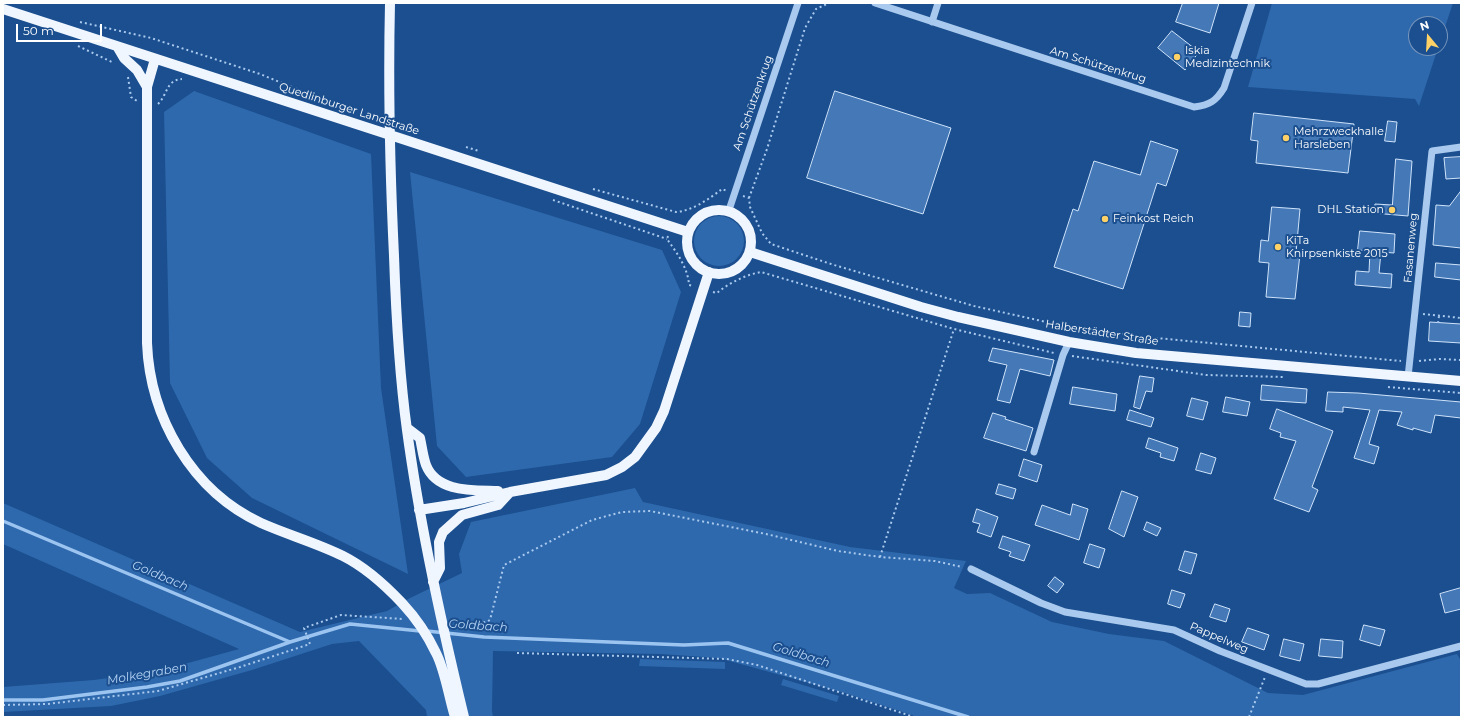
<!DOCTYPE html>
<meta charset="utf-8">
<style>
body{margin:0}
#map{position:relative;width:1464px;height:720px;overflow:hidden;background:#1b4f8f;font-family:Montserrat,sans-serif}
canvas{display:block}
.frame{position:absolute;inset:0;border:4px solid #fff;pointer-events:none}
.north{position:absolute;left:1408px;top:16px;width:40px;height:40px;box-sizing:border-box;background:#1b4f8f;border:1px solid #7695bc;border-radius:50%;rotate:342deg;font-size:11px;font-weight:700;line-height:16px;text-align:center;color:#fff}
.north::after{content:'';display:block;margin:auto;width:14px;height:18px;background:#ffd166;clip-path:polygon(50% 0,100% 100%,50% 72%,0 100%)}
.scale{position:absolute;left:16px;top:24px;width:86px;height:18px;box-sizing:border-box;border:2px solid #fff;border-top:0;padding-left:5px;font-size:12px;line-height:14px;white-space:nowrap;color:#fff;-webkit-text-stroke:3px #1b4f8f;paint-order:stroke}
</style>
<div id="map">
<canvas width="1464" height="720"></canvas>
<div class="frame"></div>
<div class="north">N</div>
<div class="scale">50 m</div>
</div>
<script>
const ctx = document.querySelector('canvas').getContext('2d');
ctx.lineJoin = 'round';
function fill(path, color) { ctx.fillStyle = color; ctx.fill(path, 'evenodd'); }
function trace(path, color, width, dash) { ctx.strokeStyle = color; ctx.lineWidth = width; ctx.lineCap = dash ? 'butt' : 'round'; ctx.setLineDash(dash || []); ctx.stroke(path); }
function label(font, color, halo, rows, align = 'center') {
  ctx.font = font + ' Montserrat,sans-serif'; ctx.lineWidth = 4; ctx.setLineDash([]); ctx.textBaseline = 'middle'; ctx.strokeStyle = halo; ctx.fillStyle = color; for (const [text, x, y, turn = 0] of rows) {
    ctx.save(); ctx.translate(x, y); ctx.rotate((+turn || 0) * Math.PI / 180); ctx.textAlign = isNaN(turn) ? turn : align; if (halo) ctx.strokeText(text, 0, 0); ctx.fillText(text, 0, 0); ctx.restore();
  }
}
fill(new Path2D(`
 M1272,3H1453L1440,42V24H1416V48H1438L1419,106L1415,99L1248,87Z
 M194,91L371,154L381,388L408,574L252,498L207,458L170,383L164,112Z
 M410,172L662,250L681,292L640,424L612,457L466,477L437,446Z
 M694 241a25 25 0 1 1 50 0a25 25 0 1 1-50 0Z
 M635,488L643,502L850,547L966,561L954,588L967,594L990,593L1052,622L1109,634L1164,641L1268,693L1303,695L1457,654L1461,661V717H918L845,693L719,658L660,654L493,651L492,711L493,717H427L426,710L359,641L332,644L252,670L160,696L111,706L3,712V687L94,680L159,671L239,649L3,544V503L300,632L387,611L410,598L462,573L459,554L471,522Z
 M640,659L725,662V669L639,666Z
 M783,679L839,696L837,702L781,685Z`), '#2e69ad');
trace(new Path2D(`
 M3,521L290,642L350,624L420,631
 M427,631L484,637L684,645L728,643L968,717
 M3,700H43L147,687L180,681L290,642`), '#9cc4f0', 3.5);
const building = new Path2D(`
 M1183,3H1219L1210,33L1176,22Z
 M1172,31L1199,52L1185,70L1158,48Z
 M835,91L951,128L923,214L807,178Z
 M1254,113L1354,124L1348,173L1256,163L1258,141L1251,140Z
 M1388,121L1397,122L1395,142L1385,141Z
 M1151,141L1178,150L1166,186L1157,183L1123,289L1054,267L1073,209L1078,211L1094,161L1140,175Z
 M1461,157V178L1446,179L1444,158Z
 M1396,159L1412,161L1408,216L1373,213L1375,204L1392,205Z
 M1461,191V248L1433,245L1436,205L1449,206Z
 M1272,207L1300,209L1296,253L1300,254L1295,299L1266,297L1269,263L1259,262L1261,240L1268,241Z
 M1360,231L1395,234L1394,253L1381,252L1379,273L1392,274L1391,288L1355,285L1356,271L1369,272L1370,251L1358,250Z
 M1436,263L1461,265V280L1435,277Z
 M1240,312L1251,313L1250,327L1239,326Z
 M1430,322L1461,324V343L1429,341Z
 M993,348L1054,360L1050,376L1020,369L1010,403L997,400L1007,365L989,361Z
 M1140,376L1154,378L1152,392L1146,391L1140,409L1134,407Z
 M1262,385L1307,389L1306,403L1261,400Z
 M1073,387L1117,394L1115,411L1070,404Z
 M1328,392L1358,393L1461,402V418L1435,415L1431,433L1413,428V430L1397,425L1402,412L1379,410L1369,444L1379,447L1374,464L1354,458L1370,410L1343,407V412L1326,411Z
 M1226,397L1250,402L1247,416L1223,412Z
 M1192,398L1208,402L1203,420L1187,416Z
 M1277,409L1333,431L1312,487L1318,490L1309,512L1274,499L1296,441L1280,437L1281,433L1270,429Z
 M1130,410L1154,418L1151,427L1127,420Z
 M993,413L1006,417L1005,419L1033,428L1026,451L984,438Z
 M1149,438L1178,448L1174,461L1160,457L1161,453L1146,448Z
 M1201,453L1216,458L1211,474L1196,470Z
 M1024,459L1042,465L1037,482L1019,476Z
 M999,484L1016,489L1013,499L996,494Z
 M1122,491L1138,497L1124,537L1109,529Z
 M1073,504L1088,509L1079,540L1035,525L1042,505L1070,515Z
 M977,509L998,517L991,537L977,532L980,524L973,522Z
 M1147,522L1161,528L1157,536L1144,530Z
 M1003,536L1030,545L1024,561L1009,556L1011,552L999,548Z
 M1090,544L1105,549L1099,568L1084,563Z
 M1185,551L1197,554L1191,574L1179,570Z
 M1055,577L1064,584L1057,593L1048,586Z
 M1461,588V609L1445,613L1440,594Z
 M1172,590L1185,594L1180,608L1168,604Z
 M1215,604L1230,609L1226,622L1210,617Z
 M1364,625L1385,630L1380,646L1360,640Z
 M1248,628L1269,635L1264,650L1242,642Z
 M1284,639L1304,644L1300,661L1280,656Z
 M1321,639L1343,641L1342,658L1319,656Z`);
fill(building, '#4478b7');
trace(building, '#cfe3fa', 1);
trace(new Path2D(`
 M80,22L151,38L260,74L336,105
 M78,46L114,63
 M128,77L131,97L137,101
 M158,104C168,94 166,80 182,79
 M466,147L479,151
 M593,189L676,212C692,211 709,199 722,189L727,191
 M743,196L749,198L750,207L762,233L771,244L834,265L974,306L1051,323L1135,336L1401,361
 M749,198L767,149L805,28L816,9L829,3
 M553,200L667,239
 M668,236L667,239C677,253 688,268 689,285L693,286
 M713,292L717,293C729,283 745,275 761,272L954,329L1054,353
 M1423,314L1461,318
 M1438,323L1439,316
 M1072,356L1206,375L1283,377
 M1419,361L1440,359L1461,360
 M1388,387L1461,393
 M880,557L954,329
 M464,625L475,626L490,620L504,565L592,520L622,512L650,511L766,534L838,551L880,557L935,561L962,567
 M517,653L727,659L757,665L914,717
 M3,705L47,704L158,691L240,667L310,644L304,628L341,615L403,619
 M1249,717L1265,677`), '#a9c9ee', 2, [2, 3]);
trace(new Path2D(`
 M875,3L1194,107C1210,105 1216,101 1224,88L1252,3
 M932,22L938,3
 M729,210L798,3
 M1408,377L1432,151L1461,147
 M1034,452L1063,355L1069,342
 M971,569L1041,603L1065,612L1174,630L1220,651L1306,684H1318L1461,646`), '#a9c9ee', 7);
trace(new Path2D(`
 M390,3C388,88 390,172 394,256C396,314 399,372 407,430C420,527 441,622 464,717
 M3,9L688,232
 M117,46L124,58L137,70L147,87
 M155,59L147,87V343C150,418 192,491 261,523C288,535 317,543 343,556C365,567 385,585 402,603C415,617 428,636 436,653C445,670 449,698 455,717
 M687 242a32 32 0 1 1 64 0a32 32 0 1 1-64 0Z
 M750,252L921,307L958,317L1069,342L1136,353L1461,381
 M407,428L420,438C422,447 423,457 426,465C437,493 474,490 498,491
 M419,510L464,503L510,492L606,475L622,467L635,457L656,428L664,411L709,272
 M433,582L440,568L439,542L443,532L462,515L498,505L510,492`), '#f0f6ff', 10);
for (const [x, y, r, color] of [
 [1177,57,4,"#ffd166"],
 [1286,138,4,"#ffd166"],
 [1392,210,4,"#ffd166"],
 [1105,219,4,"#ffd166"],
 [1278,247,4,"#ffd166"]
]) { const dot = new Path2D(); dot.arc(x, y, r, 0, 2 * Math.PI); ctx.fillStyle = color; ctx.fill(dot); trace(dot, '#1b4f8f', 1.5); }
label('11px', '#fff', '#1b4f8f', [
 ["Iskia",1185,51],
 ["Medizintechnik",1185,64],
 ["Mehrzweckhalle",1294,132],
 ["Harsleben",1294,145],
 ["DHL Station",1384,210,"right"],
 ["Feinkost Reich",1113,219],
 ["KiTa",1286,241],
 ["Knirpsenkiste 2015",1286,254]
], 'left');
label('11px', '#fff', '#1b4f8f', [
 ["Am Schützenkrug",1098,65,17],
 ["Am Schützenkrug",753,103,-71],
 ["Quedlinburger Landstraße",349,109,18],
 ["Fasanenweg",1411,248,-85],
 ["Halberstädter Straße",1102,333,9],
 ["Pappelweg",1219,638,23]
]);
label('italic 12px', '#b5d3f5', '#1b4f8f', [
 ["Goldbach",160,576,23],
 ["Goldbach",478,626,4],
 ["Goldbach",801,655,17],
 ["Molkegraben",147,674,-10]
]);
</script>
